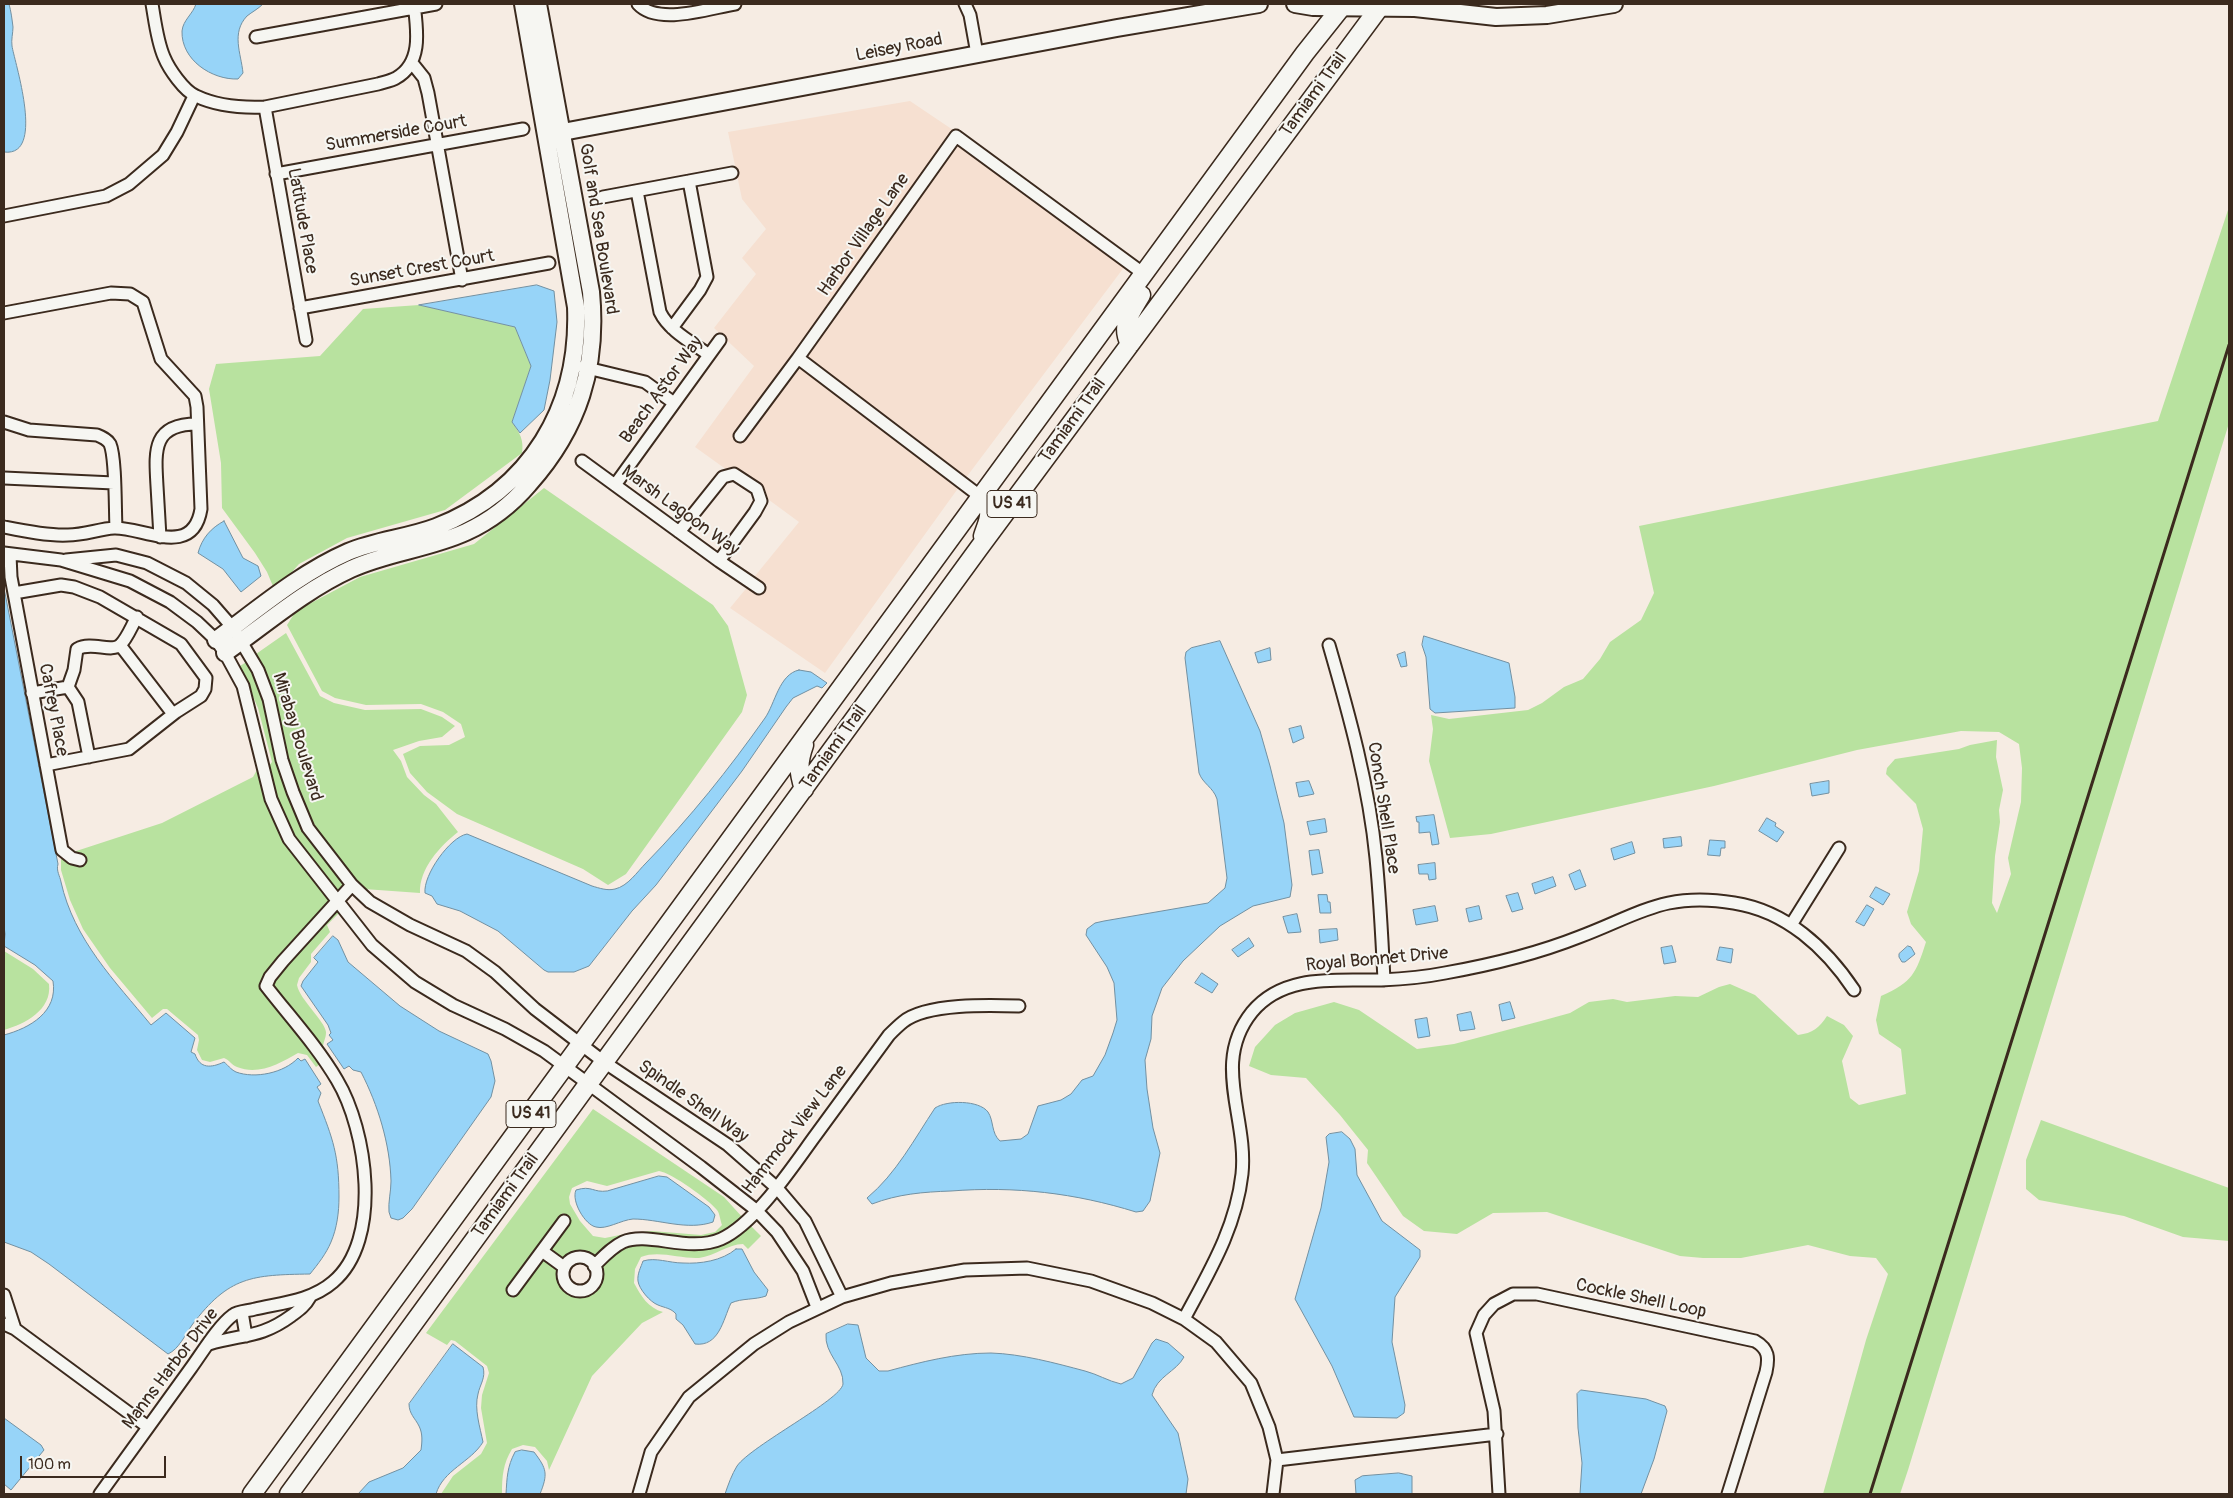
<!DOCTYPE html>
<style>
body{margin:0}
#map{position:relative;width:2233px;height:1498px;overflow:hidden;background:#f6ece3;font-family:Pangolin,sans-serif}
canvas{display:block}
.frame{position:absolute;inset:0;border:5px solid #3b2a1e;pointer-events:none}
.scale{position:absolute;left:20px;top:1456px;width:146px;height:22px;box-sizing:border-box;border:2px solid #3b2a1e;border-top:0;padding-left:6px;font-size:15px;line-height:18px;white-space:nowrap;color:#3b2a1e;-webkit-text-stroke:4px #f6f6f2;paint-order:stroke}
</style>
<div id="map">
<canvas width="2233" height="1498"></canvas>
<div class="frame"></div>
<div class="scale">100 m</div>
</div>
<script>
const ctx = document.querySelector('canvas').getContext('2d');
ctx.lineJoin = 'round';
function fill(path, color) { ctx.fillStyle = color; ctx.fill(path, 'evenodd'); }
function trace(path, color, width, dash) { ctx.strokeStyle = color; ctx.lineWidth = width; ctx.lineCap = dash ? 'butt' : 'round'; ctx.setLineDash(dash || []); ctx.stroke(path); }
function label(font, color, halo, rows, align = 'center') {
  ctx.font = font + ' Pangolin,sans-serif'; ctx.lineWidth = 4; ctx.setLineDash([]); ctx.textBaseline = 'middle'; ctx.strokeStyle = halo; ctx.fillStyle = color; for (const [text, x, y, turn = 0] of rows) {
    ctx.save(); ctx.translate(x, y); ctx.rotate((+turn || 0) * Math.PI / 180); ctx.textAlign = isNaN(turn) ? turn : align; if (halo) ctx.strokeText(text, 0, 0); ctx.fillText(text, 0, 0); ctx.restore();
  }
}
fill(new Path2D(`
 M910,101L956,132L733,436L741,443L799,366L959,487L825,673L730,608L749,585L762,594L767,585L755,576L799,522L765,497L736,469L727,470L695,447L754,366L714,328L756,274L742,258L766,229L742,199L728,132Z
 M957,144L1125,266L965,479L805,357Z`), '#f6e0d1');
fill(new Path2D(`
 M2229,207V423L1908,1470L1900,1494H1823L1866,1340L1888,1274L1876,1258L1850,1256L1808,1245L1741,1258H1703L1680,1256L1547,1212L1493,1213L1457,1234L1424,1231L1403,1216L1367,1163L1368,1150L1340,1115L1306,1078L1271,1075L1249,1066L1255,1047L1275,1025L1295,1013L1334,1002L1359,1010L1417,1049L1454,1044L1541,1021L1570,1013L1589,1002L1613,999L1627,1002L1675,996L1698,997L1719,987L1730,984L1755,995L1798,1035C1813,1033 1819,1028 1827,1016L1844,1025L1853,1036L1842,1061L1850,1098L1859,1105L1906,1094L1901,1049L1879,1034L1876,1020L1881,996C1913,982 1916,973 1926,942L1911,924L1907,912L1919,871L1923,829L1916,804L1886,774L1887,768L1895,759L1959,749L1970,745L1997,740L1996,757L2003,790L1999,810L2000,822L1995,856L1992,903L1997,913L2011,874L2008,858L2021,802L2022,768L2019,744L1999,732L1961,731L1857,750L1714,786L1561,819L1491,834L1450,838L1429,761L1433,729L1431,715L1449,719L1528,710L1542,703L1564,687L1583,679L1600,659L1610,642L1641,620L1654,593L1639,526L2158,421Z
 M419,305L515,327L531,366L512,422C520,433 524,440 522,453L445,510L347,538L299,564L275,591L267,572L255,553L222,508L221,463L209,389L216,364L320,356L363,309Z
 M544,488L713,605L728,626L747,695L742,712L626,874L608,885L583,869L457,814L427,792L410,773L403,754L420,746L449,745L465,737L461,724L443,712L421,704L366,705L335,698L322,691L287,625L296,611L360,577L474,544Z
 M286,633L320,696L334,703L365,710L421,709L442,717L455,726L442,737L419,741L393,750L401,761L407,777L424,795L436,804L458,832C440,846 419,869 420,893L364,889C327,854 302,808 288,760C277,723 275,689 256,654Z
 M248,661L264,700L278,761L345,885L337,894L294,836L276,797L268,767L272,762L258,708L240,666Z
 M258,768L285,842L330,901C308,925 274,954 262,983L320,1064L316,1067L307,1055L298,1053C280,1063 259,1076 237,1067C231,1065 230,1060 224,1058L210,1062L202,1060L197,1050L199,1040L198,1035L167,1009H163L152,1018L110,968L83,929L70,900L61,870V856L162,823L253,777Z
 M337,910L339,913L327,925L330,932L311,954V962L299,978L297,985C300,1000 325,1021 326,1032C326,1038 324,1040 323,1046L329,1055L328,1057L272,985L286,965Z
 M4,951L33,969L49,984C52,1010 25,1024 4,1030Z
 M593,1109L724,1197L743,1218C733,1225 722,1233 710,1237C661,1249 640,1211 594,1258C583,1250 573,1250 563,1260L549,1250L571,1220L563,1213L506,1291L513,1298L543,1259L559,1270C557,1286 567,1294 581,1296C596,1293 603,1282 600,1267C608,1260 615,1253 625,1248C643,1238 686,1253 710,1248C726,1245 738,1235 751,1226L761,1236L748,1249L743,1244C728,1244 715,1256 699,1258C680,1259 659,1250 641,1257L635,1269L634,1283C641,1296 648,1308 663,1312L642,1323L592,1376L549,1470L547,1461L535,1447L523,1445L512,1449C503,1464 502,1476 502,1494H441L453,1476L481,1454L487,1443L481,1408L482,1395L489,1373L487,1366L455,1341L451,1340L447,1345L426,1333ZM659,1171C672,1173 709,1200 717,1210C720,1214 720,1220 722,1225L715,1232L701,1235L652,1231L630,1233L605,1238L593,1236L580,1221L570,1204L569,1197L572,1188L587,1181L607,1186Z
 M2041,1120L2229,1188V1241L2183,1237L2124,1216L2039,1200L2026,1189V1160Z`), '#b8e29f');
const water = new Path2D(`
 M4,4H9C11,11 12,19 13,27C13,33 11,40 12,46C15,64 46,158 4,152Z
 M196,4H263C258,9 252,12 247,16C231,33 241,53 243,73L238,79C212,80 181,60 182,31C183,20 193,14 196,4Z
 M537,285L554,291L557,322L550,380L544,410L520,433L512,422L531,366L515,327L419,305Z
 M224,521L243,558L258,566L261,576L241,592L223,569L198,553C202,538 211,528 224,521Z
 M4,588L58,864C56,871 60,876 61,882C74,940 115,981 151,1025L166,1013L195,1038L191,1052L195,1054C200,1069 211,1068 224,1062C228,1065 230,1069 236,1072C255,1079 284,1073 298,1058L301,1061L305,1059L321,1084L317,1087L321,1093L318,1101C333,1139 339,1155 339,1197C339,1212 337,1228 331,1242C326,1254 318,1264 310,1274C252,1275 229,1276 192,1325C185,1335 179,1349 168,1354L49,1264L31,1252L4,1242V1035C30,1028 58,1012 53,981L35,965L4,946L5,934L4,926Z
 M1424,636L1509,663L1515,697V708L1435,713L1430,709L1426,657L1422,645Z
 M1220,641L1260,731L1270,766L1284,823L1292,885L1290,897L1253,906L1220,926L1183,961L1162,988L1152,1016L1151,1039L1145,1060L1147,1089L1153,1128L1160,1153L1150,1201L1143,1211L1136,1212C1075,1193 1015,1186 951,1191C923,1192 898,1194 872,1204L867,1198C896,1174 915,1138 935,1108C947,1100 979,1100 988,1112C994,1121 991,1133 1000,1141L1021,1139L1028,1134L1038,1106L1061,1100L1071,1094L1082,1080L1093,1076L1105,1055L1113,1033L1117,1020L1114,983L1107,967L1086,935L1087,929L1095,923L1104,921L1208,903L1225,888L1227,878L1217,799C1213,787 1203,784 1199,773L1185,658L1186,652L1191,648Z
 M1270,648L1271,660L1258,663L1255,653Z
 M1405,652L1407,666L1401,667L1397,655Z
 M799,670L811,672L827,683L822,688L817,686L793,698L786,707L742,771L656,885L632,911L589,966L574,972H548L544,970L498,931L460,911L437,904L432,896L425,893C423,875 450,837 467,834L592,886C599,888 607,891 615,889C628,886 637,872 646,863C690,818 729,769 765,718C775,704 779,674 799,670Z
 M1301,726L1304,738L1293,743L1289,729Z
 M1309,781L1314,794L1299,797L1296,783Z
 M1829,781V793L1812,796L1810,784Z
 M1434,815L1439,844L1432,845L1430,832L1419,833V822H1417L1416,817Z
 M1767,818L1776,823L1775,826L1784,832L1777,842L1759,831Z
 M1325,819L1327,832L1310,835L1307,822Z
 M1681,837L1682,846L1664,848L1663,839Z
 M1710,840L1725,841V848H1721L1720,856L1708,855Z
 M1632,842L1635,853L1614,860L1611,849Z
 M1319,850L1323,873L1312,875L1309,851Z
 M1435,863L1436,879L1429,880L1428,874H1419L1418,865Z
 M1580,870L1586,886L1575,890L1569,875Z
 M1553,877L1556,886L1535,894L1532,884Z
 M1876,887L1890,894L1883,905L1870,897Z
 M1518,893L1523,909L1512,912L1506,896Z
 M1327,895L1328,902H1330L1331,913H1320L1318,895Z
 M1867,905L1874,909L1864,926L1856,922Z
 M1435,906L1438,921L1416,925L1413,910Z
 M1479,906L1482,919L1469,922L1466,909Z
 M1297,914L1301,932L1288,933L1283,917Z
 M1337,929L1338,940L1320,943L1319,930Z
 M333,936L338,940L348,962L400,1006L439,1031L488,1054L491,1061L495,1081L491,1097L412,1209L403,1218L398,1220L391,1218L389,1212C388,1202 391,1192 391,1181C390,1144 378,1105 361,1072L353,1070L349,1066L344,1069L327,1044L333,1040L329,1035L331,1033L328,1025L301,986L303,981L318,962L314,958Z
 M1249,938L1254,946L1238,957L1232,950Z
 M1672,946L1676,962L1664,964L1661,948Z
 M1908,946L1911,947L1915,954L1905,962H1902L1899,957V954Z
 M1720,947L1733,949L1731,963L1717,960Z
 M1202,973L1218,984L1212,993L1195,983Z
 M1510,1002L1515,1018L1502,1021L1499,1005Z
 M1471,1012L1475,1029L1460,1031L1457,1015Z
 M1427,1018L1430,1036L1418,1038L1415,1020Z
 M1342,1132L1350,1139L1355,1149L1357,1175L1382,1221L1420,1250V1257L1395,1297L1392,1342L1405,1405L1404,1413L1397,1418L1354,1417L1332,1366L1295,1299L1321,1208L1329,1162L1326,1137L1329,1134Z
 M659,1176L667,1177L709,1207L715,1215L713,1222C687,1231 659,1219 633,1219C621,1220 606,1230 596,1227C585,1225 571,1201 576,1190C592,1185 593,1193 607,1191Z
 M736,1249H742L754,1272L768,1290L766,1296C755,1300 742,1298 731,1303C723,1320 719,1347 695,1344L683,1325L676,1319V1314C671,1308 665,1308 658,1305C650,1302 639,1289 638,1281C637,1274 641,1267 643,1261C656,1257 669,1263 683,1263C700,1264 722,1261 736,1249Z
 M848,1324L858,1325L866,1358L879,1371H888C921,1362 956,1353 991,1353C1022,1354 1055,1363 1085,1371C1097,1374 1108,1381 1121,1384L1133,1378L1152,1343L1156,1339L1168,1343L1184,1357C1176,1372 1157,1376 1152,1395L1178,1433L1188,1479L1186,1494H725C728,1485 732,1474 737,1466C752,1445 841,1400 843,1384C844,1365 824,1354 826,1334Z
 M453,1344L483,1367C486,1378 480,1384 478,1394C474,1409 480,1427 483,1442C471,1462 443,1470 436,1494H358L369,1482L403,1468L421,1450C422,1442 423,1434 419,1426C415,1418 409,1414 409,1404Z
 M1581,1390L1646,1399L1665,1406L1667,1411L1654,1459L1641,1494H1580L1582,1463L1578,1428L1577,1394Z
 M4,1418L41,1445L44,1450L11,1490L4,1484Z
 M522,1450L534,1452C547,1469 548,1474 540,1494H506C507,1478 507,1467 515,1452Z
 M1399,1473L1412,1476V1494H1356L1355,1480L1362,1476Z`);
fill(water, '#97d4f8');
trace(water, '#7290a1', 1);
const street = new Path2D(`
 M152,4C155,21 157,41 164,57C169,69 184,91 196,96C217,106 242,108 265,107L378,84C384,82 391,81 396,78C423,63 417,29 414,4
 M638,4C658,26 710,8 735,4
 M965,4L970,15L977,54
 M256,37L436,4
 M412,63L424,78L428,93L462,280
 M265,107L306,340
 M276,174L523,129
 M637,191L660,312C669,331 693,343 709,355
 M603,197L732,173
 M4,216L106,196L129,184L163,155L177,132L194,96
 M300,308L549,263
 M4,313L111,293L130,294L143,302L161,359L195,396L197,407L201,509C193,559 143,527 114,528C99,529 84,535 68,535C48,536 24,531 4,527
 M672,328L700,290L707,277L689,181
 M583,367L645,382L674,403
 M4,422L29,430L97,435C102,437 107,439 110,444C116,458 115,510 116,528
 M740,436L798,358
 M582,461L719,561L759,588
 M4,478L114,483
 M615,485L720,340
 M981,497L798,358L956,136L1144,274
 M679,532L723,477L734,474L757,489L761,501L755,512L719,561
 M160,537C159,520 158,503 157,486C155,451 152,424 197,424
 M4,553L61,560L130,581L170,602L197,622L216,640L225,653L243,686L271,799L289,839L372,945L415,982L453,1005L505,1029L544,1051L701,1167L756,1210L777,1232L803,1271L817,1307
 M10,555L11,577L62,850L72,858L80,860
 M66,560L116,555L147,563L186,583L213,605L233,628L258,670L269,699L282,760L293,792L308,828L352,885L370,902L410,925L466,951L495,972L535,1009L604,1062L728,1145L777,1188L805,1221L842,1297
 M14,593L61,585L74,587L100,597L181,644L206,678L205,689L201,696L176,712L129,749L46,765
 M120,645L173,714
 M1329,645C1349,714 1369,786 1376,858C1380,898 1382,939 1384,980
 M68,687L78,702L89,757
 M32,693L68,687L74,670L77,649C92,641 111,653 120,645C127,639 132,625 137,617
 M1791,925L1839,848
 M542,1251L564,1267
 M563 1274a17 17 0 1 1 34 0a17 17 0 1 1-34 0Z
 M594,1266C603,1257 612,1247 623,1242C648,1231 689,1253 721,1239C755,1224 793,1166 815,1136C839,1103 864,1069 889,1035C893,1031 898,1026 903,1022C926,1003 990,1005 1019,1006
 M513,1290L564,1221
 M4,1295L15,1329
 M242,1312L246,1336
 M1184,1319C1209,1272 1236,1228 1242,1174C1248,1117 1211,1063 1252,1012C1284,973 1338,981 1381,980C1402,979 1425,977 1445,973C1490,965 1536,954 1579,937C1638,915 1665,891 1734,903C1786,911 1826,948 1854,990
 M4,1324L15,1329L148,1427
 M209,1344C243,1334 261,1338 291,1316C299,1310 305,1306 310,1297
 M1277,1460L1497,1434
 M100,1494C130,1452 161,1410 191,1368C202,1353 218,1326 233,1315C238,1311 249,1311 255,1309C281,1303 311,1301 333,1282C383,1240 367,1130 337,1080C317,1046 290,1017 266,986L270,977L283,961L352,885
 M639,1494L651,1452L689,1397L754,1344L789,1322L842,1297L891,1283L965,1270L1027,1268L1091,1281L1152,1303L1184,1319L1216,1342L1251,1383L1269,1427L1277,1460L1273,1494
 M1499,1494L1494,1411L1476,1333L1484,1315L1494,1304L1513,1294H1537L1755,1341C1769,1349 1769,1358 1766,1372L1728,1494`);
const secondary = new Path2D(`
 M1295,4L1313,7L1415,8L1496,17L1547,15L1614,4
 M552,134L1117,28L1259,4
 M216,640C258,609 300,573 348,552C376,540 407,538 436,527C531,490 580,407 576,307L523,4
 M225,653C266,624 305,590 351,569C388,552 429,549 466,532C490,521 512,504 529,484C579,428 598,367 591,292L538,4`);
const primary = new Path2D(`
 M1130,344C1120,325 1131,312 1141,295
 M981,497C994,512 989,518 983,536
 M804,789C798,771 798,762 804,745
 M252,1494L1305,53L1344,4
 M289,1494L979,548L1382,4`);
trace(street, '#3b2a1e', 15);
trace(secondary, '#3b2a1e', 20);
trace(primary, '#3b2a1e', 21);
trace(street, '#f6f6f2', 11);
trace(secondary, '#f6f6f2', 16);
trace(primary, '#f6f6f2', 18);
trace(new Path2D(`
 M1870,1494L2229,345`), '#3b2a1e', 3);
for (const [x, y, w] of [
 [1012,504,50],
 [531,1114,50]
]) { const box = new Path2D(); box.roundRect(x - w / 2, y - 13.5, w, 27, 4); ctx.fillStyle = '#f6f6f2'; ctx.fill(box); trace(box, '#3b2a1e', 1); }
label('bold 16px', '#3b2a1e', null, [
 ["US 41",1012,504],
 ["US 41",531,1114]
]);
label('18px', '#3b2a1e', '#f6f6f2', [
 ["Leisey Road",899,48,-11],
 ["Tamiami Trail",1314,95,-54],
 ["Summerside Court",396,134,-10],
 ["Latitude Place",302,221,80],
 ["Golf and Sea Boulevard",598,229,81],
 ["Harbor Village Lane",864,235,-55],
 ["Sunset Crest Court",422,269,-10],
 ["Beach Astor Way",662,390,-54],
 ["Tamiami Trail",1073,421,-54],
 ["Marsh Lagoon Way",680,511,36],
 ["Cafrey Place",53,710,79],
 ["Mirabay Boulevard",297,737,73],
 ["Tamiami Trail",834,748,-54],
 ["Conch Shell Place",1383,808,81],
 ["Royal Bonnet Drive",1377,960,-5],
 ["Spindle Shell Way",693,1102,35],
 ["Hammock View Lane",795,1130,-52],
 ["Tamiami Trail",506,1196,-54],
 ["Cockle Shell Loop",1641,1299,12],
 ["Manns Harbor Drive",171,1369,-53]
]);
</script>
